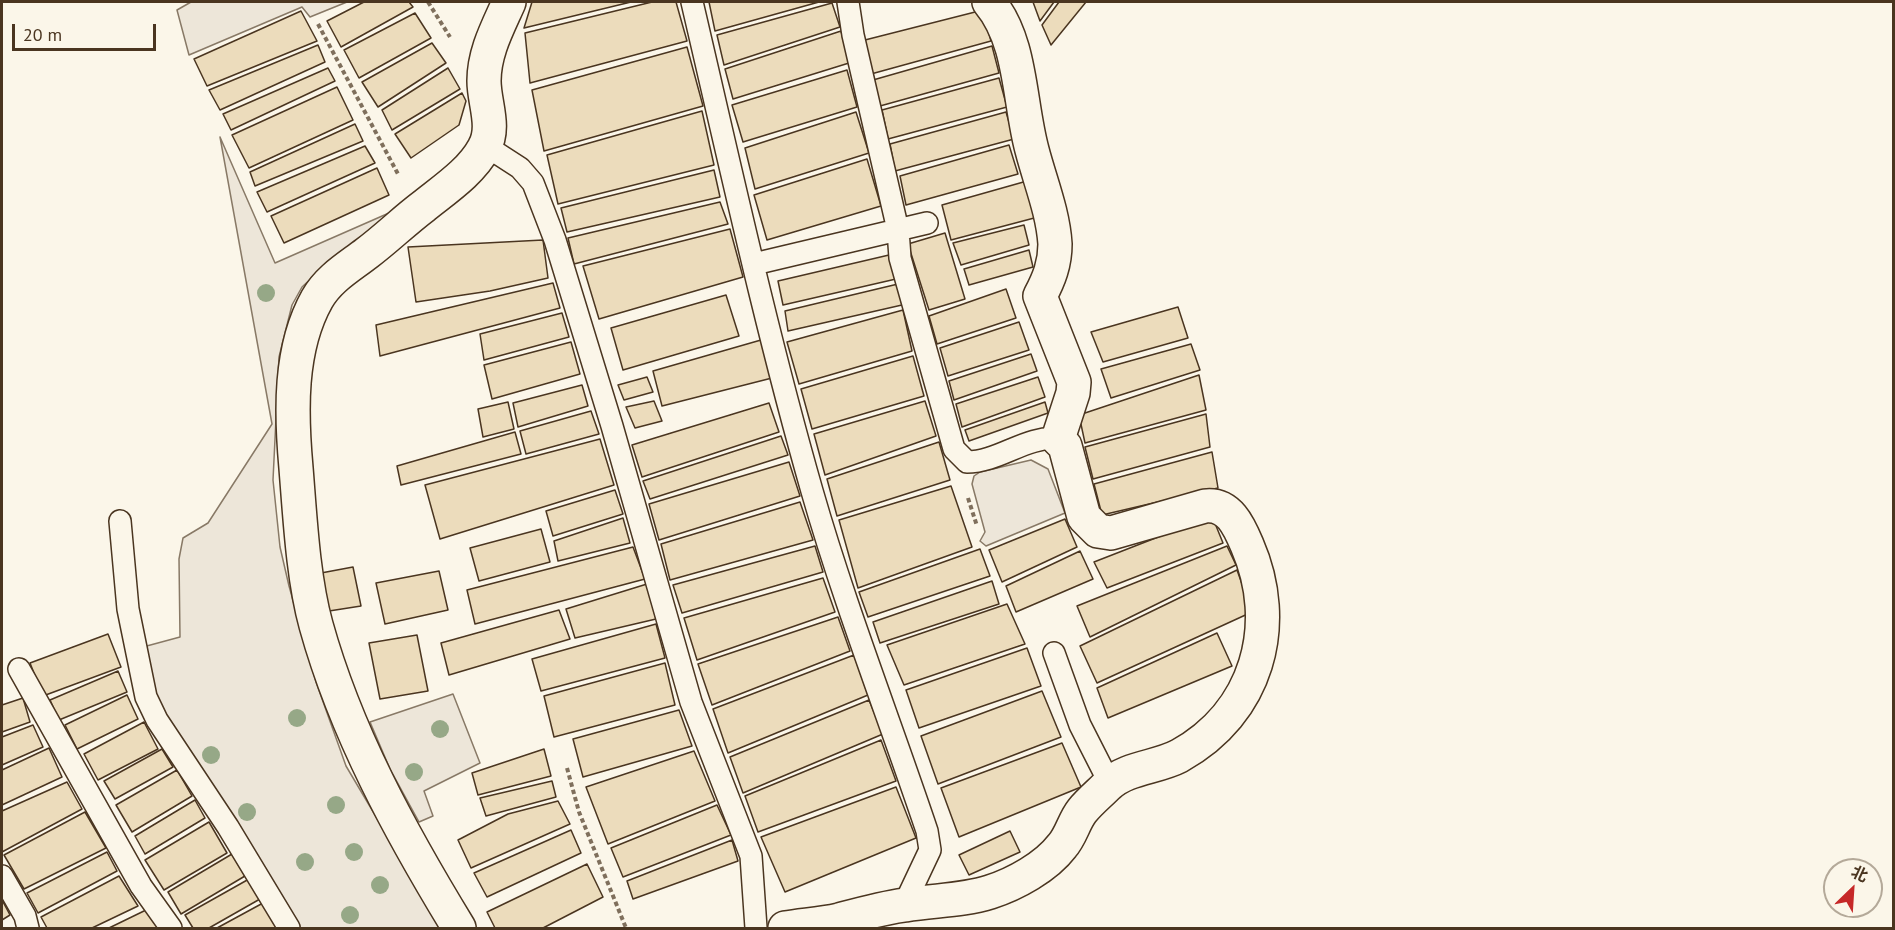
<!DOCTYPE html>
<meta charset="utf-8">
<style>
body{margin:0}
#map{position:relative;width:1895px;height:930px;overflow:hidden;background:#fbf6e9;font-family:"PT Sans","Noto Sans SC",sans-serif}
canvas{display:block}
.frame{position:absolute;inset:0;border:3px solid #4a3520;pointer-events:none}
.north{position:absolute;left:1823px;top:858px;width:60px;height:60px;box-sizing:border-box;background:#fbf6e9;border:2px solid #b4a999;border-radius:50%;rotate:25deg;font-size:16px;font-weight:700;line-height:24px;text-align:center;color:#4a3520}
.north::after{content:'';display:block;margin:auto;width:21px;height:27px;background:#c62828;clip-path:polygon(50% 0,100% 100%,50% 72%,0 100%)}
.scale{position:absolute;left:12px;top:24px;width:144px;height:27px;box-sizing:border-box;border:3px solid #4a3520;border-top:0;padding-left:8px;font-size:18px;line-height:21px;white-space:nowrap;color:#4a3520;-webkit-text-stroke:4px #fbf6e9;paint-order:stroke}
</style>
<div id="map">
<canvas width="1895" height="930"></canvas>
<div class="frame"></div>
<div class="north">北</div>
<div class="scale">20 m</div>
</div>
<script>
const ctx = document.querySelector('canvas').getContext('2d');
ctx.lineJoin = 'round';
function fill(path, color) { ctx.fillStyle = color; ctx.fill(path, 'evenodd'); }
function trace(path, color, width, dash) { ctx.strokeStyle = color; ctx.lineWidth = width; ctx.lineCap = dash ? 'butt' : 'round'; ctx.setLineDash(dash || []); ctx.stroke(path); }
const green = new Path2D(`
 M191,2H347L310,17L302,7L189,55L177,10Z
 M220,137L275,263L389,213L382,223L317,273L302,287L292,305L279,357L273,480L280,547L289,586L316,682L346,766L442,928H294L171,726L152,688L143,647L180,637L179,559L183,538L208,523L272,424Z
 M1031,460L1048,469L1065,513L986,546L980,541L985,532L972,484L974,476L980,472Z
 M453,694L480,763L424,791L433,816L419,822L390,769L370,722Z`);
fill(green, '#ede6d9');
trace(green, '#887966', 1.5);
const building = new Path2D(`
 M364,2H409L413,7L341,47L327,21Z
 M532,2H631L524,28Z
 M652,2H676L687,41L530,83L525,33Z
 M709,2H819L715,31Z
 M1033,2H1054L1040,21Z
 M1059,2H1086L1051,45L1042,25Z
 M832,3L840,27L724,65L717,35Z
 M983,10L991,41L871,74L861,41Z
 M301,11L317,41L207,86L194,59Z
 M415,13L431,38L359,78L344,50Z
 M841,31L849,63L733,99L725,69Z
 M432,43L446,63L378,107L362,82Z
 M318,45L325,62L220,110L209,90Z
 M992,46L999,73L880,106L873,80Z
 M687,47L703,106L544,151L532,90Z
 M328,68L335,81L231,130L223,114Z
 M448,68L460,89L392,130L382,110Z
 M847,70L857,107L743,142L732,105Z
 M999,78L1007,107L888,139L882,110Z
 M337,87L353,120L249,168L232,135Z
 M462,93L466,101L459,125L411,158L395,134Z
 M702,111L714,165L558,204L547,155Z
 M856,112L869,153L755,189L745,148Z
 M1006,112L1014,139L895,171L890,144Z
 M355,124L363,141L255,186L250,172Z
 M1009,145L1018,174L906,205L900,176Z
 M365,146L375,163L267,212L257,192Z
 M867,159L881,206L767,240L754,195Z
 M377,168L389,195L284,243L271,216Z
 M714,170L720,197L567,232L561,208Z
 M1027,181L1038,217L951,240L942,205Z
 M720,202L728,224L574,264L568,238Z
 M1024,225L1029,245L961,265L953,243Z
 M730,229L743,277L599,319L583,266Z
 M945,233L965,299L929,310L908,244Z
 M543,240L548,278L490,291L416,302L408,247Z
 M1029,250L1033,267L969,285L964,269Z
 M889,255L896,279L783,305L778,281Z
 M553,283L560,308L380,356L376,325Z
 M898,284L902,305L788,331L785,311Z
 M1006,289L1016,318L937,344L929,316Z
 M726,295L739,336L623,370L611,328Z
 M1178,307L1188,338L1103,362L1091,332Z
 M903,310L912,351L799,384L787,342Z
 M562,313L569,337L484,360L480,334Z
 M1019,322L1029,350L948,376L940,348Z
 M761,340L772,378L662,406L653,371Z
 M571,342L580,374L492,399L484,365Z
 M1191,344L1200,370L1111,398L1101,369Z
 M1031,354L1037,371L954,400L949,381Z
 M913,356L924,396L812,429L801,389Z
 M1199,375L1206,410L1085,443L1079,415Z
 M647,377L653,392L624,400L618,385Z
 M1038,377L1045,397L962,427L956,404Z
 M582,385L588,406L518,427L513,403Z
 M654,401L662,421L635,428L626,407Z
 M925,401L936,436L825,475L814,434Z
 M508,402L514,429L483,437L478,409Z
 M1045,402L1048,413L969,441L965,430Z
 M769,403L779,432L642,477L632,445Z
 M591,411L599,434L526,454L520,431Z
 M1206,414L1210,447L1093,479L1085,447Z
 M515,432L521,454L401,485L397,466Z
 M781,436L788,455L650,499L643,481Z
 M600,439L614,485L440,539L425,485Z
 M939,442L950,480L837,516L827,479Z
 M1212,452L1218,488L1102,515L1094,484Z
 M789,462L800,496L659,540L649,504Z
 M951,486L972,547L858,588L839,520Z
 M615,490L623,514L553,536L546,511Z
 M800,502L813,540L670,580L661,544Z
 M1212,516L1223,543L1107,588L1094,562Z
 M623,518L630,543L558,561L554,541Z
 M1065,519L1077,547L1002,582L989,550Z
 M541,529L550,562L479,581L470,548Z
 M815,546L823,572L682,613L673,585Z
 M1227,546L1236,565L1090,637L1077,606Z
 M633,547L645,579L475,624L467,590Z
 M980,549L990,576L868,617L859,592Z
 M1080,551L1093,579L1016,612L1006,586Z
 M353,567L361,606L329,611L321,573Z
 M1237,570L1252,612L1097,683L1080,646Z
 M439,571L448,610L385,624L376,583Z
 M823,578L835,612L697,660L684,618Z
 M992,581L999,604L880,643L873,622Z
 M647,584L656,619L575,638L566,609Z
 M1007,604L1025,644L904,685L887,645Z
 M559,610L570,639L449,675L441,643Z
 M838,617L850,651L712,705L698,664Z
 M656,624L665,658L541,691L532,659Z
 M1217,633L1232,666L1108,718L1097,688Z
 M108,634L121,667L43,696L30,663Z
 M417,635L428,691L380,699L369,643Z
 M1027,648L1041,686L919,728L906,690Z
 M854,655L868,695L728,753L713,709Z
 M665,663L675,705L554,737L544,696Z
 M118,671L127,692L59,720L50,700Z
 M1042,691L1061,737L938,784L921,736Z
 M127,695L138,719L77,749L65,725Z
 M23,698L30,722L2,732V705Z
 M869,700L883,734L743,793L730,757Z
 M679,710L692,746L583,777L573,739Z
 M144,722L158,749L98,780L84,754Z
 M33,725L43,747L2,765V737Z
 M881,740L896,781L758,832L745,796Z
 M1062,743L1081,787L959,837L941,788Z
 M49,748L62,777L2,805V770Z
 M162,749L173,767L115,799L104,781Z
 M544,749L551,776L478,795L472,773Z
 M694,751L715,801L608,844L586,787Z
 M177,770L192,796L132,832L116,805Z
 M552,781L556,797L486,816L480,798Z
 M67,782L82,809L2,852V811Z
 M896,787L916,838L785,892L761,837Z
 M195,800L205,818L145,854L135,836Z
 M558,801L570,824L471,868L458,840L508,814Z
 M717,805L731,835L623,877L611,848Z
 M85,812L106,848L24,889L4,855Z
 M209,822L227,853L164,890L145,860Z
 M571,830L581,853L487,897L474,873Z
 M1010,831L1020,852L969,875L959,855Z
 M732,840L738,861L633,899L627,881Z
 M107,852L117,871L38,913L27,893Z
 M232,854L245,876L181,914L168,892Z
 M587,864L603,897L543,928H495L487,912Z
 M119,876L138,906L92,928H47L41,917Z
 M249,879L260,899L209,928H193L185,915Z
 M2,900L10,915L2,920Z
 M263,903L277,928H217Z
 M146,910L158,928H109Z`);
fill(building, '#ecdcbc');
trace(building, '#4a3520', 1.5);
const lane = new Path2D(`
 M692,2C730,165 766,330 812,491C845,606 889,718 927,831L930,850L904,905
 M848,2L853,35L898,230L900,258L954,449L967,462C999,462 1027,435 1058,439
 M486,146L520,168L533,183L555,240L612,426L691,702L751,856L756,928
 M754,264L927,223
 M120,521L128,609L146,697L157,720L228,827L289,928
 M1054,653L1080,725L1110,784
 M19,669L141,886L171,928
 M2,876L25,916L28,928`);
const street = new Path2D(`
 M459,928C401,833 346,733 316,625C303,578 300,517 296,468C291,413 289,349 317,299C329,278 349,267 367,253C387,238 404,221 424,206C445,189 471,172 484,148C496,127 484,103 484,81C484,52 498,27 509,2
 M785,928C803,925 821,924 839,920C861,914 882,908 905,905C934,900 962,901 990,892C1015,884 1046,867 1062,846C1071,836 1074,821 1082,811C1089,802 1100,793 1108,785C1128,767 1156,768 1179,756C1257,713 1282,625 1247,545C1239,526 1229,503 1205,506L1111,533L1098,531L1084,517L1065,446L1058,439L1073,393L1074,382L1040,296C1049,279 1055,264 1055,244C1053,212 1040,181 1032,150C1019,103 1022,41 989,2`);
trace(lane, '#4a3520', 24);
trace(street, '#4a3520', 36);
trace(new Path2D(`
 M428,2L450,37
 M318,24L398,174
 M968,498L977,526
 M567,768L579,812L626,928`), '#7f6f5c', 4, [4.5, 3]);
trace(lane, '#fbf6e9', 21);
trace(street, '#fbf6e9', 33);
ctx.fillStyle = '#96a887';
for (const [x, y] of [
 [266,293],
 [297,718],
 [440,729],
 [211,755],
 [414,772],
 [336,805],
 [247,812],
 [354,852],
 [305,862],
 [380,885],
 [350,915]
]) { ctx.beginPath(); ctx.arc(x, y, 9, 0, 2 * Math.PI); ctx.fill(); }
</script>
